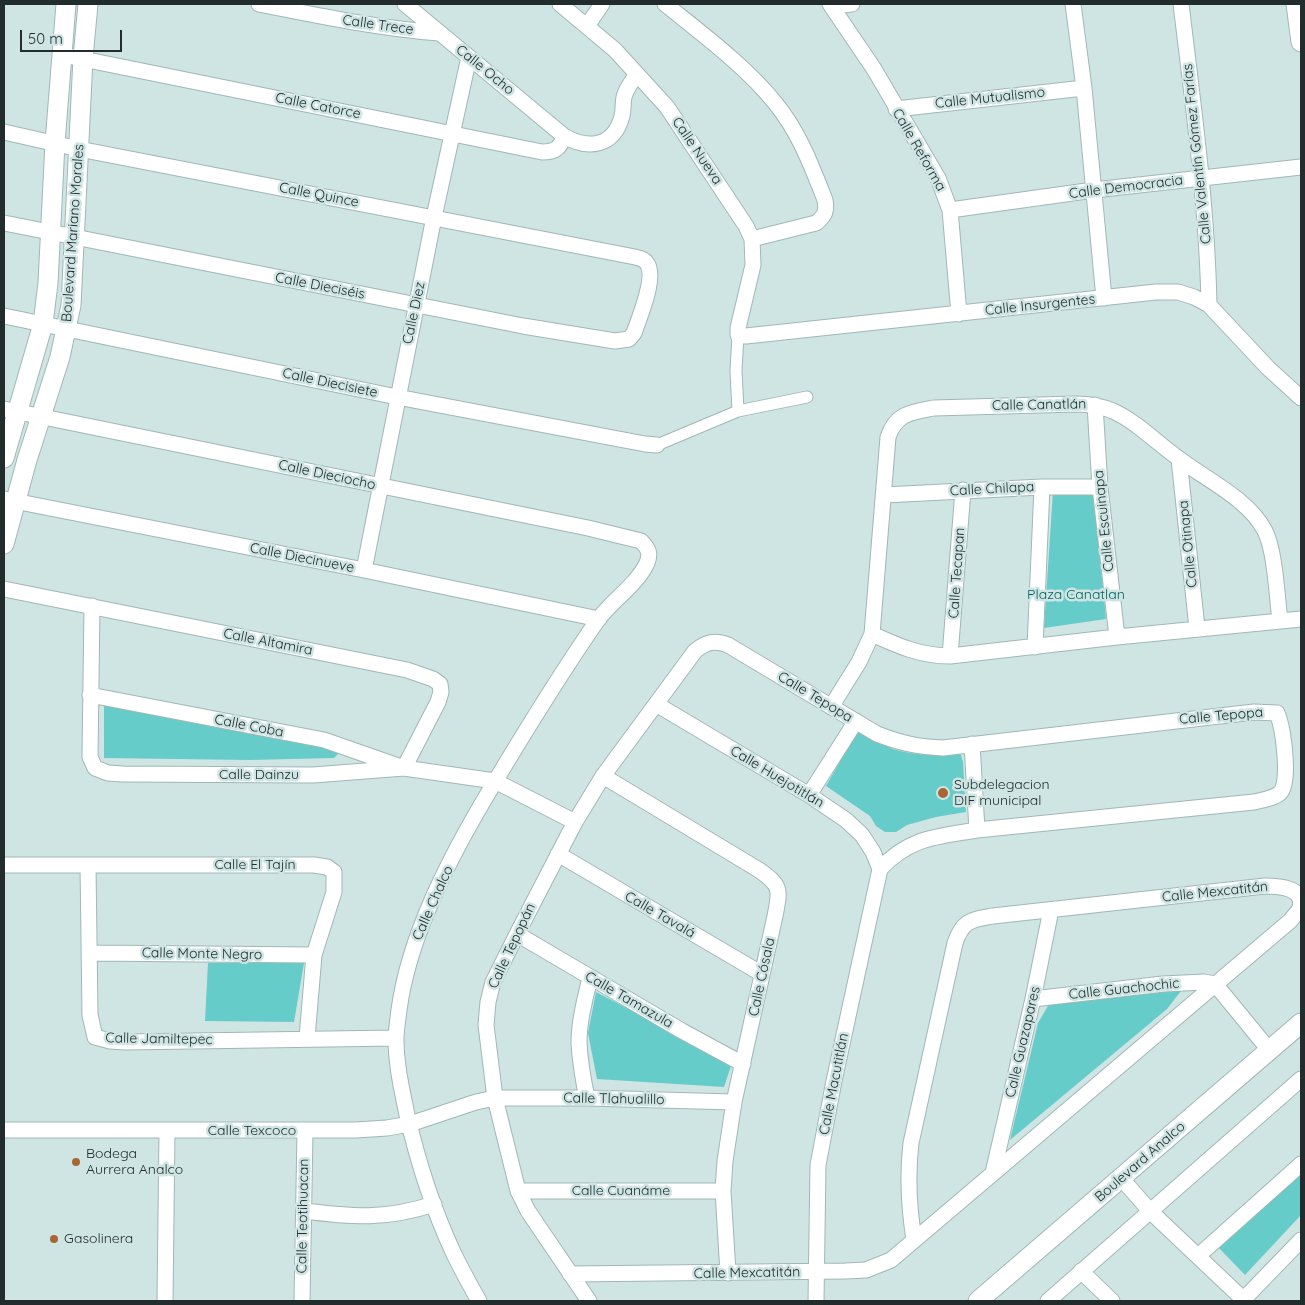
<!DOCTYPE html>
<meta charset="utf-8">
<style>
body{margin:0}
#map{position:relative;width:1305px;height:1305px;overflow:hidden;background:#cee5e4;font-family:Quicksand,sans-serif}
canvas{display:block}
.frame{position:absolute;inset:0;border:5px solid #232c2c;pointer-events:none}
.scale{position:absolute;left:20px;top:30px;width:102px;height:22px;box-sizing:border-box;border:2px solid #232c2c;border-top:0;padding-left:6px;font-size:15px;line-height:18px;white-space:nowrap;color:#232c2c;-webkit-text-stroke:4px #cee5e4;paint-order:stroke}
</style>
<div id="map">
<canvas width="1305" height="1305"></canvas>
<div class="frame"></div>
<div class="scale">50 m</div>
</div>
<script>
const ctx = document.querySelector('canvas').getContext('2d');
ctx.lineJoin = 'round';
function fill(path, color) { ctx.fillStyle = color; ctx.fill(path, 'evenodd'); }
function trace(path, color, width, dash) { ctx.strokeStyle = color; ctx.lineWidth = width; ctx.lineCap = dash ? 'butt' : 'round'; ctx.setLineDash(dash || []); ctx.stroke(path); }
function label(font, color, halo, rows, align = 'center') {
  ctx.font = font + ' Quicksand,sans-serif'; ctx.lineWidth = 5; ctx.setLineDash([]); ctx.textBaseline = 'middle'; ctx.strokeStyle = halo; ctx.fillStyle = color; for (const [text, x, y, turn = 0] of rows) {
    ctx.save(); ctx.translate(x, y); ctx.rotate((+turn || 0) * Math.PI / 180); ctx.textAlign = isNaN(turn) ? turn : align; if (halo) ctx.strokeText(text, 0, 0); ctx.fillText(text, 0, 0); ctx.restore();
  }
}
fill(new Path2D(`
 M1053,491L1094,493L1106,619L1044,628Z
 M104,703L341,751L334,758L250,760L104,758Z
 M858,730C869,736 881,744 893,749C914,756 938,756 960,752L963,762L966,812L936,817L907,825L896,832H885L876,826L870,816L826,786Z
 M208,963H304L294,1022L205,1021Z
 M1188,982L1167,1009L1010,1140L1038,1023L1049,1004Z
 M596,992L684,1038L731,1066L724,1087L597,1079L588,1033Z
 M1301,1173V1215L1245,1275L1218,1247Z`), '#66ccc9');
const pedestrian = new Path2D(`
 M738,411L736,371L738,335
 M657,445L738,411L807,397`);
const minor = new Path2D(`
 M259,4C319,16 378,28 439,33
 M405,4L564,136C588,150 614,147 622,116C624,109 622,101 625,94C628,86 633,80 637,74
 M560,4L615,50L667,107L746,226L752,239L753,265L738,328V335L746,336L1156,292H1178L1194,297L1209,305L1268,368L1301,398
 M665,4C701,33 748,68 776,104C799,132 812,167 825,200C827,211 825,216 816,223L752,239
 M830,4L874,69L938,178L950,210L959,314
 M1073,4L1084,88L1104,298
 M1181,4C1193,104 1207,204 1209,305
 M833,6L852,4
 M587,26L602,4
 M63,55L542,152C556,152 560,148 564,136
 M896,109L1084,88
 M4,132L79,149L635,257C639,258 644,259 646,262C658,275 639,318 634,333L629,339L615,341L523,326L4,223
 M950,210L1094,190L1301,167
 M4,316L397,397L645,444L657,445
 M1095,405L1100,487L1117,637
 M4,409L588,528L641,541C648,548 651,553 647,563C636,586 611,601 597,621C559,676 524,733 490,790C451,855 409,935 399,1010C398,1019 396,1030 396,1039C396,1065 402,1090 407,1115C418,1162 433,1209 453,1252C461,1269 470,1285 479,1301
 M1179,459L1197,628
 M884,495L1042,487H1100
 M4,499L364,570L599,619
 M364,570L434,217L469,57
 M4,589L407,670L433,679L440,684L441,692L438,702L404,768L324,740L90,695
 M92,606L90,757L95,768L108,773L123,774L313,775L404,768L495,781L575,822
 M872,634C898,646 921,656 950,656L1117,637L1301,619
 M1035,647L1042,487
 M950,656L963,490
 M656,704L809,795L846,820L862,835L873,852L880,869
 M831,707L859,662L872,634L888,437C896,413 912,412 934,408L1076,404C1090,404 1101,406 1113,411C1137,422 1157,443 1178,458C1205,479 1249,499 1265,531C1275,550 1277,597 1280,621
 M972,744L977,830
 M603,776L759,870C782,886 780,890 775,916L734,1102L725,1161L723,1191L728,1273
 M809,795L856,721
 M558,854L762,974
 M4,865H314L327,867L334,872V892L314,955L307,1038
 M88,865L90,1015L95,1037L110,1041L125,1042L396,1038
 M517,934L682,1031L743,1064
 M90,953L314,955
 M1033,999L1163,984L1204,982L1215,984L1270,1051
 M587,1098C583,1079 580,1062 579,1043C579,1021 585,999 590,978
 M4,1130H356L387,1128L410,1124L476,1102L495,1098H587L734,1102
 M993,1173L1033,999L1051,910
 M1121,1178L1151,1212L1245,1301
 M518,1191H723
 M304,1211C354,1217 385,1220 434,1204
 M1198,1256L1301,1164
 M1081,1271L1112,1301
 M570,1274L845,1271L866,1270L891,1260L1290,921C1293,917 1298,912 1300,908C1305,887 1278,886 1265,886L993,916C971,920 963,920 955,943L911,1143C907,1176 909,1208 914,1240
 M1243,1300L1301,1240
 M165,1301L167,1130
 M302,1301L305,1131
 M589,1301L528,1211L518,1191L495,1098L486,1025L488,1002L493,982L517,934L575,822L603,776L695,651C706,642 714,640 728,645L877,734C900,743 918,747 943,748L1254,712L1277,713C1283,727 1291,782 1280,793C1273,799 1262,800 1254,802L977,830C936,837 910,837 880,869
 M816,1301L818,1165L834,1081L880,869
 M1048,1301L1301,1079`);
const tertiary = new Path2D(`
 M1296,4L1301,42
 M4,458L43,324L48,283L55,143L66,4
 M4,544L27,460L60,357L71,305L83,58L88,4
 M978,1301L1301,1023`);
trace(pedestrian, '#a1b7b6', 13);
trace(minor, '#a1b7b6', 17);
trace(tertiary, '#a1b7b6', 21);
trace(pedestrian, '#fff', 11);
trace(minor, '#fff', 15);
trace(tertiary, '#fff', 19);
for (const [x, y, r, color] of [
 [943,793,6,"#a96633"],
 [76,1162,5,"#a96633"],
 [54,1239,5,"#a96633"]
]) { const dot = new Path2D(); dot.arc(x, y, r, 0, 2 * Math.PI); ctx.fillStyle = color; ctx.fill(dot); trace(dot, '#cee5e4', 2); }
label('14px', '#232c2c', '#cee5e4', [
 ["Calle Trece",378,25,8],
 ["Calle Ocho",485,70,39],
 ["Calle Mutualismo",990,98,-6],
 ["Calle Catorce",318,106,11],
 ["Calle Reforma",919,150,60],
 ["Calle Nueva",697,151,56],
 ["Calle Valentín Gómez Farías",1197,154,-96],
 ["Calle Democracia",1126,187,-7],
 ["Calle Quince",319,195,11],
 ["Boulevard Mariano Morales",73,233,-86],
 ["Calle Dieciséis",320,286,11],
 ["Calle Insurgentes",1040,305,-6],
 ["Calle Diez",414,313,-78],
 ["Calle Diecisiete",330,383,12],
 ["Calle Canatlán",1039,405,-1],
 ["Calle Dieciocho",327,475,12],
 ["Calle Chilapa",992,489,-3],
 ["Calle Escuinapa",1104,521,-96],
 ["Calle Otinapa",1188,544,-96],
 ["Calle Diecinueve",302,558,11],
 ["Calle Tecapan",957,573,-86],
 ["Calle Altamira",268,642,11],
 ["Calle Tepopa",815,697,31],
 ["Calle Tepopa",1221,716,-5],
 ["Calle Coba",249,726,11],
 ["Calle Dainzu",259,775],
 ["Calle Huejotitlán",777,777,31],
 ["Calle El Tajín",255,865],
 ["Calle Mexcatitán",1215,892,-6],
 ["Calle Chalco",433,903,-66],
 ["Calle Tavalá",660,915,30],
 ["Calle Tepopán",512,946,-65],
 ["Calle Monte Negro",202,954,1],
 ["Calle Cósala",762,977,-78],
 ["Calle Guachochic",1124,989,-6],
 ["Calle Tamazula",629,1000,30],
 ["Calle Jamiltepec",159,1039,1],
 ["Calle Guazapares",1023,1042,-77],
 ["Calle Macutitlán",834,1084,-79],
 ["Calle Tlahualillo",614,1099,1],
 ["Calle Texcoco",252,1131],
 ["Boulevard Analco",1140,1162,-41],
 ["Calle Cuanáme",621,1191],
 ["Calle Teotihuacan",303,1216,-89],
 ["Calle Mexcatitán",747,1273,-1]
]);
label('14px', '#046362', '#cee5e4', [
 ["Plaza Canatlan",1076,595]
]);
label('14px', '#232c2c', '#cee5e4', [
 ["Subdelegacion",954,785],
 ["DIF municipal",954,801],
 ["Bodega",86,1154],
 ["Aurrera Analco",86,1170],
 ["Gasolinera",64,1239]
], 'left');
</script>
